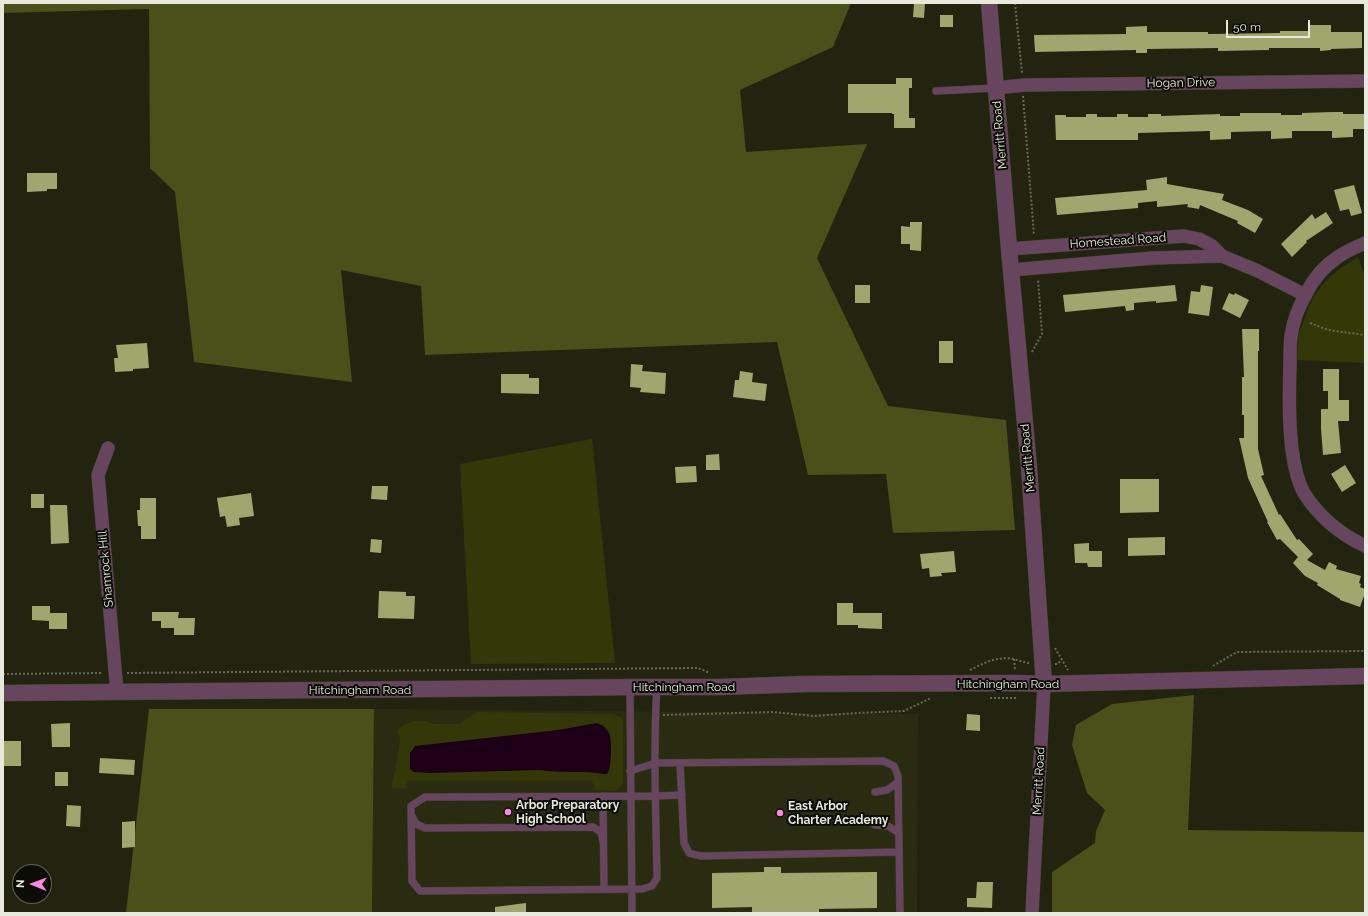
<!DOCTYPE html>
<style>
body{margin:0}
#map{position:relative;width:1368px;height:916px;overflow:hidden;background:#222410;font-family:Raleway,sans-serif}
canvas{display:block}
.frame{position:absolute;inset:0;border:4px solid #e7e9dc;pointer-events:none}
.north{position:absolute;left:12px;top:864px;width:40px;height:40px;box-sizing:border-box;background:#0b0c05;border:1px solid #63645b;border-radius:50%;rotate:271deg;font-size:11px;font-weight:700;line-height:16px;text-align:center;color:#e7e9dc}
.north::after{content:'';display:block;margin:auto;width:14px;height:18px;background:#fc86e3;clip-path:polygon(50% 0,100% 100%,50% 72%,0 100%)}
.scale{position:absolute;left:1226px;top:20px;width:84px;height:18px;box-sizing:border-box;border:2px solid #e7e9dc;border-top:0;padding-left:5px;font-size:12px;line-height:14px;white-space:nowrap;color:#e7e9dc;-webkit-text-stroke:3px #0b0c05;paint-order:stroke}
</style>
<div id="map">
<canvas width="1368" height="916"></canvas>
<div class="frame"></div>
<div class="north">N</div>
<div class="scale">50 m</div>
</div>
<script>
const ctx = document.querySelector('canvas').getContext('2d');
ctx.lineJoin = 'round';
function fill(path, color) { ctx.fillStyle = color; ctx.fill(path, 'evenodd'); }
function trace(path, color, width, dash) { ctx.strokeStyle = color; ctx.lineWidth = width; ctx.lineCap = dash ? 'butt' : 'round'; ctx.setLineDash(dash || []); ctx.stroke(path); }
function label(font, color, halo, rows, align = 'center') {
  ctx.font = font + ' Raleway,sans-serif'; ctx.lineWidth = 4; ctx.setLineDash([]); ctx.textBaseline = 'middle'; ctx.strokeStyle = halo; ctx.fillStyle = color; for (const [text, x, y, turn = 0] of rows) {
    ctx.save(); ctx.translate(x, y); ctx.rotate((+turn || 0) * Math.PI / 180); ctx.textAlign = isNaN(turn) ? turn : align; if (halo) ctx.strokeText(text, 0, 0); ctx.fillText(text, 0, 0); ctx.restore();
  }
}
fill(new Path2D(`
 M374,709L918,714L917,913H372Z`), '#2a2c11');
fill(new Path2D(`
 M1358,257L1365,277V363L1297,360L1299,333L1312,299L1322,285L1338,270Z
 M592,439L615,663L471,664L460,464Z
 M477,712L613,714L623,718V782C619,795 607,790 595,790L592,781H408L405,789L391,788L396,767L400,739L398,734V730L403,725L414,721H426L434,724H460Z`), '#343708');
fill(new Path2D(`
 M3,3H851L833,47L740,90L746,152L867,144L817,258L888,406L1006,420L1015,530L893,533L886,474L808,475L777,342L425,355L421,286L341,270L352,382L194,362L175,192L150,168L149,9L3,13Z
 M1194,695L1188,830L1365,832V913H1052V872L1095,843L1096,831L1105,810L1087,793L1072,745L1076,725L1112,704Z
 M149,709H374L372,913H126Z`), '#4b4f19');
fill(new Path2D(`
 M597,723C602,725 606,727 609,733C612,739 612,769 607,774C598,774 592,772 584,772C569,772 554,772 539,770L430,773L414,772L410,769V753L415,746L558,730Z`), '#1d0018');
fill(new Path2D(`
 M914,3H925L924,18L913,17Z
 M940,15H953V27H940Z
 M1310,25H1331V32H1362V48L1331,49V50L1320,51V48H1269V50L1218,51V48L1147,49V53H1136V50L1035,52L1034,35L1126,34V27L1147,26V32H1208V34L1280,33V31H1310Z
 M896,78H912V88H909V118H915V128H894V114H892V113H848V84H896Z
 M1332,112H1343V114H1365V129H1353V137L1332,138V131H1292V138L1271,139V131L1231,132V139L1210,140V131L1138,133V140H1056L1055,115H1066V117H1086V114H1097V117H1117V114H1128V117H1148V114H1161V116L1220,114V116H1240V113H1281V115H1302V113Z
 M27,173H57V189H47V191L27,192Z
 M1167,177V184L1224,194L1222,200L1248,210L1263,219L1255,233L1237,223L1238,221L1200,205L1199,209L1187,207L1188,204L1157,207V201L1138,203V208L1057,215L1055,198L1147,190L1146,180Z
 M1354,185L1362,213L1351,216L1349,209L1340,211L1334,190Z
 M1326,212L1333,223L1306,241L1307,242L1292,257L1281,244L1312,214L1315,219Z
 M910,222H922L921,251L910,250V244H901V226L910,227Z
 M855,285H870V303H855Z
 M1175,285L1177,301L1156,303V301L1134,303V310L1126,311L1125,306L1065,312L1063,295Z
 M1201,285L1213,287L1209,316L1188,313L1191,291L1200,292Z
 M1229,293L1234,295L1235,293L1249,300L1240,318L1222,309Z
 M1242,329H1259V351H1258V449L1264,475L1261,476L1279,515L1280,514L1297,540L1299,539L1313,554L1307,560L1325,570L1329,562L1337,566L1336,569L1361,576L1359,583L1361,584L1360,587L1365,589V593L1360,607L1340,600V599L1317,585L1318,583L1305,576L1293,563L1298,557L1280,539L1277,540L1267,522H1268L1248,478L1239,438H1244V415H1242V377H1244Z
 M939,341H953V363H939Z
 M147,343L149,368L133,369V371L115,372L114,358H118L116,345Z
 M631,364L643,365L642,371L666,373L665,394L640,392L641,388L630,387Z
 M1323,369H1339V400H1349V421H1338L1341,453L1323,455L1321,429V409H1328V391H1323Z
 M740,371L753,373L752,382L767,384L765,401L733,397L735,380H739Z
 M501,374H529V378H539V394L501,393Z
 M719,454L720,470H706V455Z
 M1345,465L1356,483L1342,492L1331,474Z
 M696,466L697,482L676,483L675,467Z
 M1120,479H1159V512L1120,513Z
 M372,486H388L387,500L371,499Z
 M251,493L254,516L239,518L240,525L227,527L225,516L220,517L217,498Z
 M31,494H44V508H31Z
 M140,498H156V539H141V526H138L137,510H140Z
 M50,505H67L69,543L51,544Z
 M1165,537V555L1128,556V538Z
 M371,539L382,540L381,553L370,552Z
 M1089,543V551H1102V567H1088L1087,563H1075L1074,544Z
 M954,551L956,572L941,573L942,576L930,577L929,568L922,569L920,554Z
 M379,591L406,592V596H415L414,619L378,618Z
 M837,603H853V613H882V629L858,628V625H837Z
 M32,606H50V613H67V629H49V621L32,620Z
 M152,612H179L178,618H195L194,635H174V628H161V621H152Z
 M967,714L980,715V731L966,730Z
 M70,723V747H52L51,724Z
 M3,741H21V766H3Z
 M100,758L135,760L134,775L99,773Z
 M55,772H68V786H55Z
 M67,805L81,806L80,827L66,826Z
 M135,821V847L122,848V822Z
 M764,867H781V873L877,872V908L819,909V913H752V907L712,908V873L764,872Z
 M977,882H993L992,908L967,907V898H976Z
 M526,903V913H495V907Z`), '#9fa66e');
const service = new Path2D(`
 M936,91L996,88
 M630,687L632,913
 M657,687C653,750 656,814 657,878L652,886L642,889L420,891L412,881L411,806L425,797H441L656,796L682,795
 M680,763L684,843L689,853L700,856L899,852
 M630,771L656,763L883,761L894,766L898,776L900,913
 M875,792L887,790L898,782
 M603,796L604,888
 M412,816L416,824L425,828L593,827L601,832L603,842
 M875,825L888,826L899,833`);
const minor = new Path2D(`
 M996,88L1025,85L1365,81
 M1365,243C1356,247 1346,251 1338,257C1324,266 1312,281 1305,296C1298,308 1293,323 1291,336C1290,345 1290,355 1290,364C1289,399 1287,462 1304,493C1319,517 1340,534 1365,546
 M1009,249L1184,236L1199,239L1212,246L1222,256L1258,271L1305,295
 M1011,270L1153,258L1222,256
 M108,448L98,475L117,692
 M1032,913L1044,684`);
const tertiary = new Path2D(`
 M989,3L1009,249L1029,467L1044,684
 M3,693L643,687H720L805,684L1015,683L1044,684L1365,676`);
trace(service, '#3e402d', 8);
trace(minor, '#3e402d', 14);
trace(tertiary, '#3e402d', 17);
trace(new Path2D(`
 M1015,3L1022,73
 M1023,96L1034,235
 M1310,323L1328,330L1365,335
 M1032,352L1042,334L1038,279
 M1055,648L1068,670
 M1014,659L1015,670
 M1055,664H1057L1062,660
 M1213,666L1237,652L1365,651
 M970,670C984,663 997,656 1013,659C1018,660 1023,662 1029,663
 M127,673L698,668L710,673
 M3,674L103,673
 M990,698H1016V696
 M663,715L773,712L814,716L857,713L904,711L931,698`), '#686a59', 2, [2, 2]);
trace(service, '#67455f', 7);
trace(minor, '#67455f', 13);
trace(tertiary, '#67455f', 16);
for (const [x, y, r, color] of [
 [508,812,4,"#fc86e3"],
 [780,813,4,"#fc86e3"]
]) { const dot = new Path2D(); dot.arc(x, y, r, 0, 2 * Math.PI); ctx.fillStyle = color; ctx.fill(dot); trace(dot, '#0b0c05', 1.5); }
label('12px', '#e7e9dc', '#0b0c05', [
 ["Hogan Drive",1181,83,-1],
 ["Merritt Road",1000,135,-95],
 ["Homestead Road",1118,241,-4],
 ["Merritt Road",1028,458,-95],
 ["Shamrock Hill",106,569,-95],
 ["Hitchingham Road",1008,684],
 ["Hitchingham Road",684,687],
 ["Hitchingham Road",360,690],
 ["Merritt Road",1039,781,-87]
]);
label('bold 12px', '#e7e9dc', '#0b0c05', [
 ["Arbor Preparatory",516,805],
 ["High School",516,819],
 ["East Arbor",788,806],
 ["Charter Academy",788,820]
], 'left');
</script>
